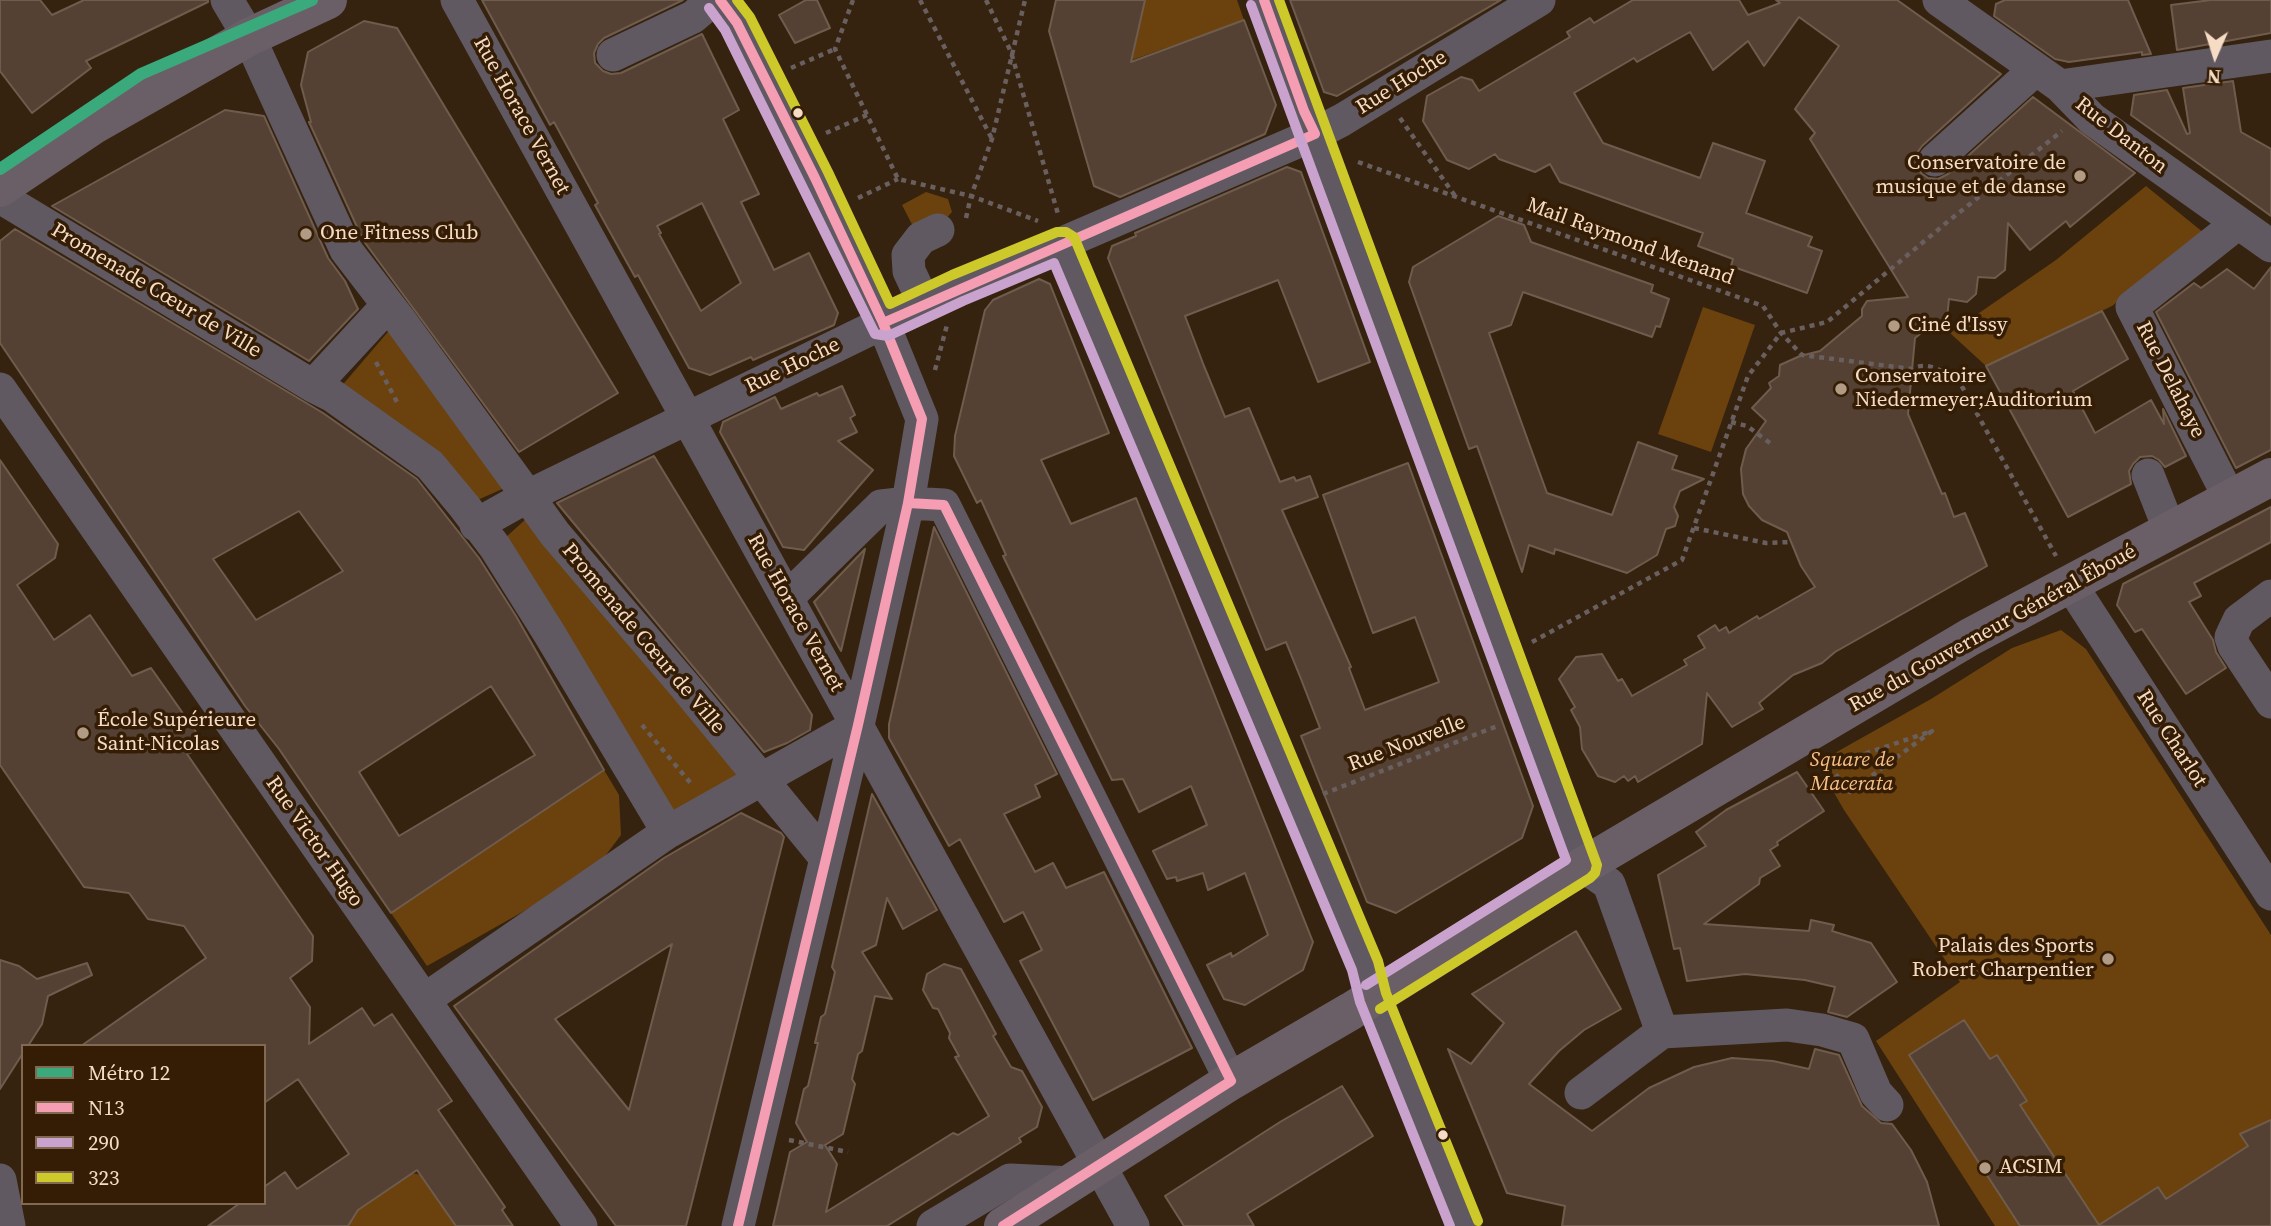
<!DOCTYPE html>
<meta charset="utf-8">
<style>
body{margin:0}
#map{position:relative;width:2271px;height:1226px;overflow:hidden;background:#35230f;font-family:"Source Serif 4",serif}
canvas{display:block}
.legend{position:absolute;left:21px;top:1044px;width:245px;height:161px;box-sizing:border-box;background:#341d04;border:2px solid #826951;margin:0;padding:9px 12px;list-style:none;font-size:21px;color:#f6dcc4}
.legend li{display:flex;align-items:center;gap:14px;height:35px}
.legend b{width:35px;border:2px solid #826951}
.north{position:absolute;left:2180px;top:21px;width:70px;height:70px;-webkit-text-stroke:5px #341d04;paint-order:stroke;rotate:183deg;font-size:19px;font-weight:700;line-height:28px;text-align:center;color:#f6dcc4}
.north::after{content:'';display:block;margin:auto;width:24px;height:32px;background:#f6dcc4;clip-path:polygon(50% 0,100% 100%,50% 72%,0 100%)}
</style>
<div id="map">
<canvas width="2271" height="1226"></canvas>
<ul class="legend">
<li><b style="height:9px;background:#3aaa7d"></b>Métro 12</li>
<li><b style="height:9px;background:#f59eb3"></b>N13</li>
<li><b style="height:9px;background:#c9a3cd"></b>290</li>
<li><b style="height:9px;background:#cec92a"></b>323</li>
</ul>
<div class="north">N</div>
</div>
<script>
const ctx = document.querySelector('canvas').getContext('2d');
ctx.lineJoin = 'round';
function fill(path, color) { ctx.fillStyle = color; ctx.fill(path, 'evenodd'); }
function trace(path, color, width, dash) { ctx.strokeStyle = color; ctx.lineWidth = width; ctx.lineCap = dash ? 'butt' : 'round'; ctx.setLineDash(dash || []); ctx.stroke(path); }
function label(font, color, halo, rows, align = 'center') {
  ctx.font = font + ' "Source Serif 4",serif'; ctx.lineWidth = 7; ctx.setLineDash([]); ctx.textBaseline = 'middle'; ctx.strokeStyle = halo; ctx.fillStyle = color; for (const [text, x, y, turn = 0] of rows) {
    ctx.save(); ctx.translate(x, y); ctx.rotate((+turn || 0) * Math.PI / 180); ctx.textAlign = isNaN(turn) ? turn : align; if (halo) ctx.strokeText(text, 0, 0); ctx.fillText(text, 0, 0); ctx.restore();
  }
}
fill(new Path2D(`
 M1145,0H1237L1244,20L1132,60Z
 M2146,186L2204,233L2112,306L1986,366L1950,333L2056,260Z
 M926,192L948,199L952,212L940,225L917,234L902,205Z
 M1703,307L1755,325L1711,452L1658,434Z
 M399,319L518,482L464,506L333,396Z
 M537,509L762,779L668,832L495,547Z
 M2061,630L2086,649L2271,935V1226H1995L1876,1041L1960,982L1844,810L1817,763L1931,699L2012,648Z
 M604,770L619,795L621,835L593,872L427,966L391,913Z
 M412,1173L421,1175L456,1226H348L354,1213Z`), '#6b420e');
const building = new Path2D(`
 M0,0H40L52,15L84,0H208V2L86,61L91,68L32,113L0,71Z
 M482,0H683L604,38L598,44L594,53L595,63L603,71L611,74L621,73L702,34L739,110L723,119L759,194L741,202L774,270L809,253L838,313L834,325L753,360L751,357L710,375L689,368L638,275L635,277L595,205L598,203L554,122L550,125ZM702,203L741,283L701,311L659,234L661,233L657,226Z
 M806,0H817L830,28L795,43L779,15Z
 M1056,0H1145L1131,62L1244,20L1276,105L1265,134L1120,197L1094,186L1049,31Z
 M1290,0H1501L1337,96L1324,92Z
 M1633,0H1739L1748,15L1780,3L1776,0H1897L2001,74L1922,146L1917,153L1916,163L1921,173L1928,178L1938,179L1948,174L2033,97L2135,173L2070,227L2066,221L2030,250L2008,223L2005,270L1995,278L1978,277L1976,294L1967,302L1949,299L1947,318L1937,325H1931L1915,338L1908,414L1942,494L1945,493L1954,517L1965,513L1987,566L1835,652L1822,663L1793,675L1759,703L1763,709L1732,727L1707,693L1702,744L1638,782L1635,776L1628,781L1624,776L1615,782L1598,776L1582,749L1580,727L1571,710L1575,707L1559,679L1576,657L1602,654L1618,681L1622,679L1632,696L1687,665L1684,660L1705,648L1698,636L1715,625L1719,631L1726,627L1729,633L1757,616L1759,619L1815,587L1801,566L1787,532L1762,520L1749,506L1743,494L1741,469L1746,449L1766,421L1752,408L1771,388L1769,383L1779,376L1780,365L1800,356L1820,351L1862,316V309L1867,301L1908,297L1810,139L1815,133L1795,109L1839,46L1799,17L1764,66L1748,41L1713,70L1690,32L1637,62L1634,58L1574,93L1603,143L1700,178L1713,143L1765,161L1746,213L1812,237L1808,246L1822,251L1807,293L1731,266L1733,259L1698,246L1703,233L1560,182L1550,164L1535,172L1499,159L1495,154L1469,169L1447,160L1423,121L1427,96L1461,77L1472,80L1479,91L1570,37L1567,32L1590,18L1594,23Z
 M2005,0H2128L2151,54L2142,55V52L2069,62L2055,59L1994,16L1996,4Z
 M2211,0H2271V33L2177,50L2171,5Z
 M364,21L397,28L618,393L519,452L363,240L309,122H311L301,85L308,52Z
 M2233,81L2241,132L2271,149V216L2131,115L2134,95L2167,90L2187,134L2190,133L2183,88Z
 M225,110L264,116L328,258L345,281L358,309L309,361L52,206Z
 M1287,167L1301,172L1370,362L1318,382L1278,280L1185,316L1204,366L1225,417L1249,408L1280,482L1294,477L1296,481L1310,476L1318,497L1282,510L1351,667L1349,668L1365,710L1439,682L1415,617L1373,633L1323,495L1408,463L1533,806L1522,838L1396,913L1367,902L1301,736L1320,728L1301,679L1286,642L1266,650L1108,258L1112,246L1136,236L1135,233Z
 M1498,216L1524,225L1531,242L1653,285L1651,292L1669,299L1660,327L1656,326L1652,337L1523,292L1511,325L1489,333L1547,493L1612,515L1638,442L1677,456L1672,469L1704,479L1680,491L1674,507L1678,516L1675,526L1666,529L1657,555L1627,573L1555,549L1554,554L1529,545L1522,572L1477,446L1469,449L1409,282L1413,267Z
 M15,229L323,413L417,479L479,558L516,616L604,770L391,913L279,749L245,706L0,343V241ZM299,511L343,571L256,620L213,559ZM491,686L535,755L399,836L359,772Z
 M2271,267V450L2236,468L2156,312L2194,283L2201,288L2227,269L2254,289Z
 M1039,279L1050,284L1109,433L1041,460L1071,524L1136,498L1313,942L1303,970L1245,1005L1224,999L1207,965L1231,953L1232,957L1268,935L1245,873L1208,890L1203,873L1177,881L1176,877L1167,879L1153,851L1207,825L1191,786L1139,812L1123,779L1112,780L1003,556L1006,555L981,500L977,503L954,456L955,436L985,310L993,300Z
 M2102,311L2128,359L2073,391L2095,433L2151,400L2164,424L2163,409L2186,456L2165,467L2159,460L2152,456L2140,457L2133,464L2129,471L2131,484L2068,517L1986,366Z
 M842,386L855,415L850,418L857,432L838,441L873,470L804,550L783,547L720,432L723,422L775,397L781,409L817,393L819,396Z
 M654,456L812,715L810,730L787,743L764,752L557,503Z
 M0,460L58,544L55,558L17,585L54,640L90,615L132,676L151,668L206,746L187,754L313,936L312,961L290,978L310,1007L309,1044L362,1008L374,1026L392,1014L452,1101L438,1110L505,1207L502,1210L513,1226H456L417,1170L358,1210L348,1226H208L240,1203H264V1187L285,1172L297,1189L349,1154L298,1079L264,1103V1046H81L206,958L184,926L148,919L129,893L84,887L0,765Z
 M2271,507V542L2194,583L2201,596L2189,602L2213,640L2216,652L2226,668L2186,694L2142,629L2135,632L2117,605L2123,584Z
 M934,527L1057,774L1035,785L1040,797L1004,814L1035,872L1053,863L1066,888L1104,872L1192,1048L1093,1100L1020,961L1042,950L1023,912L1004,922L960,839L949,846L889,738V724Z
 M865,549L841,651L814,602Z
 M1797,772L1824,811L1777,842L1778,845L1770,850L1780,866L1760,878L1759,884L1704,924L1809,931L1811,920L1834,925L1832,931L1871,943L1897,982L1847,1017L1828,1012L1835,987L1805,980L1745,974L1687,981L1680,948L1674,949L1658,875L1706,846L1696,832L1726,810Z
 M872,794L937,910L903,929L887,898L876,945L862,952L892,999L875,996L862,1051L858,1054L852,1079L855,1084L843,1134L825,1145L837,1164L826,1212L953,1133L958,1135L989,1116L955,1057L959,1056L949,1038L950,1033L938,1009L933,1008L923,990L927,974L944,964L961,969L996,1034L993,1036L1011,1067L1022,1071L1042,1107L1037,1127L1019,1138L1021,1142L887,1226H773L790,1152L807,1142L796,1123L804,1089L808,1086L818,1043H815L821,1017L825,1014L835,972L832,967Z
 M741,813L781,833L784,837L686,1226H616L454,1006L664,858ZM672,944L629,1110L555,1019Z
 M1576,931L1621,1009L1584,1030L1559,1051L1529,1084L1592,1131L1649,1088L1694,1067L1732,1058L1773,1061L1809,1069L1815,1049L1839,1055L1862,1106L1881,1123L1892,1124L1911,1150L1927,1182L1939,1226H1562L1565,1206L1507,1193L1448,1049L1471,1064L1504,1023L1472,994Z
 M0,960L19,966L37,979L87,963L92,975L48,996L42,1024L28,1046H23V1053L0,1089Z
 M1964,1020L1990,1059L1997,1055L2027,1101L2020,1105L2099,1225L2158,1187L2166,1199L2248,1146L2240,1134L2271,1120V1226H2020L1909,1055Z
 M1342,1086L1373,1136L1247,1214L1254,1226H1184L1165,1196L1280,1122Z`);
fill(building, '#544133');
trace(building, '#6f5c4d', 2);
trace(new Path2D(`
 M853,0L835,49L898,179L971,196L1038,221
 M920,0L992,139
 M986,0L1011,52L1058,214
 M791,68L835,49
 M1400,118L1455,196
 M826,133L867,115
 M1358,162L1763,306L1781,333L1802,355L1912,369C1930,360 1945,373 1960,383L2056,556
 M858,198L898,179
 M966,218L971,196L992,139L1025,0
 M376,362L398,404
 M935,370L947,325
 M1731,422L1747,426L1774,446
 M1694,528L1766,543L1791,542
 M1532,642L1682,560L1748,376L1781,333L1827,322L1951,219L2062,131
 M642,725L693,786
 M1823,759L1850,792L1932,731L1829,766
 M1323,794L1500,725
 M789,1140L848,1152`), '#695f5f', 4.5, [5, 5]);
trace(new Path2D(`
 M227,0L249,37L346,250L399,319L555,534L684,685L825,857
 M457,0L1133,1226
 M720,0L737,23L815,178L883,323L922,419L908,503L858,725L738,1226
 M1264,0L1304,111L1315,134L1583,866L1609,884L1662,1032
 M1939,0L2060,86L2092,119L2271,246
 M613,55L693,17L713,0
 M2060,86L2271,56
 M1935,160L2036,69
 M0,197L313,386L333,396L430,465L464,506L495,547L549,633L668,832
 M1062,245L1365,966L1373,997L1465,1226
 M924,303L909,271L908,255L921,238L938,230
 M313,386L388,305
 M0,389L581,1226
 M2148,475L2170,531
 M2230,499L2132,307L2238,223
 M476,525L528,496L924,303L1315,134L1342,120L1539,0
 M2071,585L2271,894
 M2271,596L2239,620L2231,637L2234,646L2271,702
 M787,598L881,506L908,503L944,505L1231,1081
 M424,1000L668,832L858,725
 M1581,1093L1662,1032L1787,1025L1822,1030L1853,1039L1876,1093L1887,1105
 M0,1180L9,1226
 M933,1226L1010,1180L1073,1183`), '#605961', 33);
trace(new Path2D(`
 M0,188L94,125L249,37L328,0
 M1003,1226L1231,1081L1351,1011L1583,866L1970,637L2271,477`), '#6b5f67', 38);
trace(new Path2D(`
 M720,0L737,23L815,178L883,323L922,419L908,503L858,725L738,1226
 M883,323L1315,134L1304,111L1264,0
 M908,503L944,505L1231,1081L1003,1226`), '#f59eb3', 10);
trace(new Path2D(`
 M1251,5L1566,860L1366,985
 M709,8L725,30L875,334L888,336L963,301L1054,263L1352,970L1360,1002L1450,1226`), '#c9a3cd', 10);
trace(new Path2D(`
 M737,0L750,17L828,172L890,304L952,275L1057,232H1066L1074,237L1378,961L1386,993L1478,1221
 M1279,0L1597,865L1595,873L1590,878L1380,1009`), '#cec92a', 10);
trace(new Path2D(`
 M0,169L141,74L312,0`), '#3aaa7d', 12);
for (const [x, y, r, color] of [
 [798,113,6,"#f6dcc4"],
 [2080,176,7,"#b29b85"],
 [306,234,7,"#b29b85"],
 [1894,326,7,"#b29b85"],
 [1841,389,7,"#b29b85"],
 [83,733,7,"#b29b85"],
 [2108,959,7,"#b29b85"],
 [1443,1135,6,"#f6dcc4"],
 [1985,1168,7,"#b29b85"]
]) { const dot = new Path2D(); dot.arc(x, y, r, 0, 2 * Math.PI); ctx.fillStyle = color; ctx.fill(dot); trace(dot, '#341d04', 2.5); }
label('21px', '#f6dcc4', '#341d04', [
 ["Rue Hoche",1402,83,-32],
 ["Rue Horace Vernet",521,116,61],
 ["Rue Danton",2121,136,38],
 ["Mail Raymond Menand",1630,242,20],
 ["Promenade Cœur de Ville",156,291,31],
 ["Rue Hoche",793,366,-26],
 ["Rue Delahaye",2170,380,63],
 ["Rue Horace Vernet",795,613,61],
 ["Rue du Gouverneur Général Éboué",1993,629,-29],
 ["Promenade Cœur de Ville",643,639,50],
 ["Rue Charlot",2171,739,57],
 ["Rue Nouvelle",1407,744,-21],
 ["Rue Victor Hugo",314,842,55]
]);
label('21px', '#f6dcc4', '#341d04', [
 ["Conservatoire de",2066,164,"right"],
 ["musique et de danse",2066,188,"right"],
 ["One Fitness Club",320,234],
 ["Ciné d'Issy",1908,326],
 ["Conservatoire",1855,377],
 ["Niedermeyer;Auditorium",1855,401],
 ["École Supérieure",97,721],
 ["Saint-Nicolas",97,745],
 ["Palais des Sports",2094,947,"right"],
 ["Robert Charpentier",2094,971,"right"],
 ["ACSIM",1999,1168]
], 'left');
label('italic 21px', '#f9c18a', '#341d04', [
 ["Square de",1852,761],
 ["Macerata",1852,785]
]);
</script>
